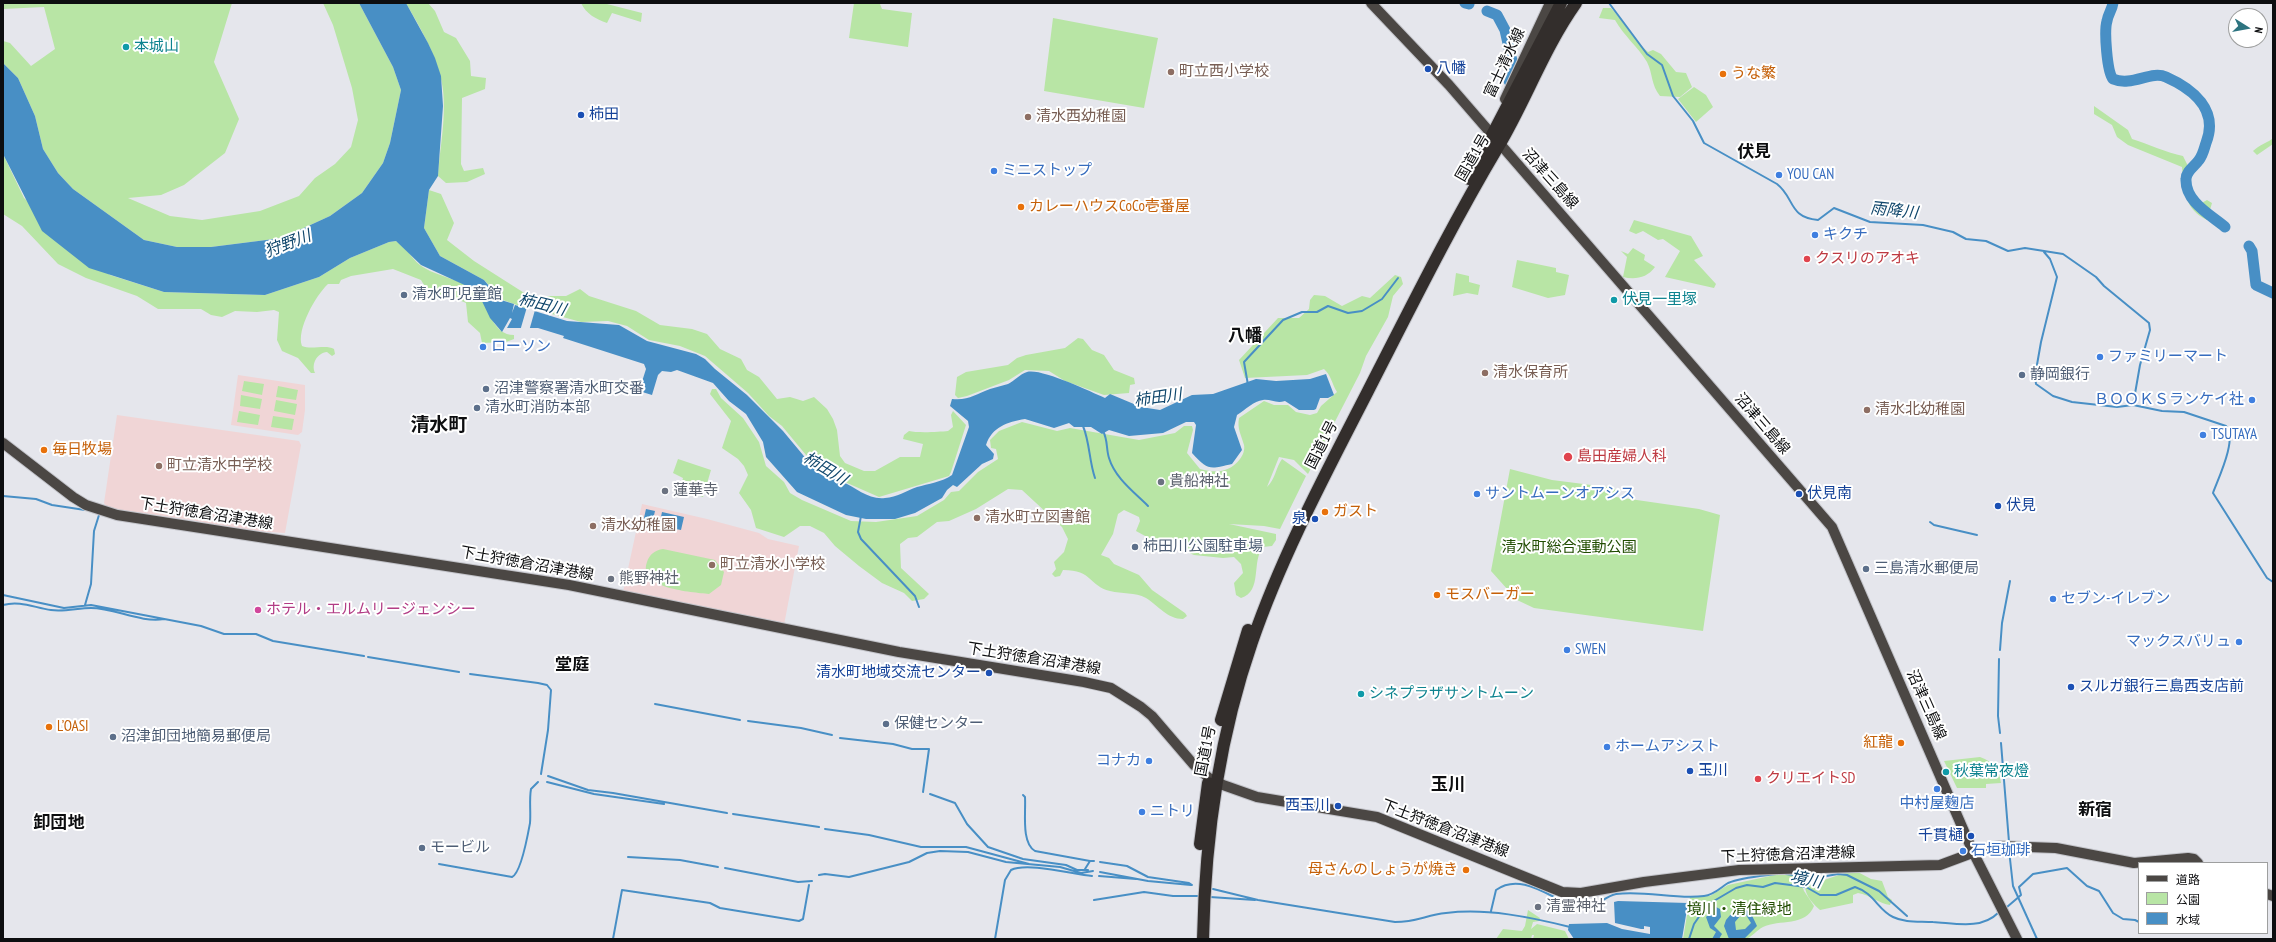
<!DOCTYPE html>
<meta charset="utf-8">
<style>
body{margin:0}
#map{position:relative;width:2276px;height:942px;overflow:hidden;background:#e5e6ec;font-family:"PT Sans Narrow","Noto Sans JP",sans-serif}
canvas{display:block}
.frame{position:absolute;inset:0;border:4px solid #0d0e10;pointer-events:none}
.legend{position:absolute;left:2138px;top:862px;width:130px;height:72px;box-sizing:border-box;background:#fff;border:1px solid #9e9f9f;margin:0;padding:5px 7px;list-style:none;font-size:12px;color:#0d0e10}
.legend li{display:flex;align-items:center;gap:8px;height:20px}
.legend b{width:20px;border:1px solid #9e9f9f}
.north{position:absolute;left:2228px;top:8px;width:40px;height:40px;box-sizing:border-box;background:#fff;border:1px solid #9e9f9f;border-radius:50%;rotate:101deg;font-size:11px;font-weight:700;line-height:16px;text-align:center;color:#0d0e10}
.north::after{content:'';display:block;margin:auto;width:14px;height:18px;background:#2d7480;clip-path:polygon(50% 0,100% 100%,50% 72%,0 100%)}
</style>
<div id="map">
<canvas width="2276" height="942"></canvas>
<div class="frame"></div>
<ul class="legend">
<li><b style="height:5px;background:#4b4744"></b>道路</li>
<li><b style="height:11px;background:#b8e5a5"></b>公園</li>
<li><b style="height:11px;background:#488fc5"></b>水域</li>
</ul>
<div class="north">N</div>
</div>
<script>
const ctx = document.querySelector('canvas').getContext('2d');
ctx.lineJoin = 'round';
function fill(path, color) { ctx.fillStyle = color; ctx.fill(path, 'evenodd'); }
function trace(path, color, width, dash) { ctx.strokeStyle = color; ctx.lineWidth = width; ctx.lineCap = dash ? 'butt' : 'round'; ctx.setLineDash(dash || []); ctx.stroke(path); }
function label(font, color, halo, rows, align = 'center') {
  ctx.font = font + ' "PT Sans Narrow","Noto Sans JP",sans-serif'; ctx.lineWidth = 4; ctx.setLineDash([]); ctx.textBaseline = 'middle'; ctx.strokeStyle = halo; ctx.fillStyle = color; for (const [text, x, y, turn = 0] of rows) {
    ctx.save(); ctx.translate(x, y); ctx.rotate((+turn || 0) * Math.PI / 180); ctx.textAlign = isNaN(turn) ? turn : align; if (halo) ctx.strokeText(text, 0, 0); ctx.fillText(text, 0, 0); ctx.restore();
  }
}
fill(new Path2D(`
 M238,375L305,385V410L302,432L298,435L231,425Z
 M117,415L299,441L301,445L285,533L238,530L192,520L107,508L104,503Z
 M642,504L707,519L759,533L768,539L799,546L784,625L623,592Z`), '#f0d5d6');
fill(new Path2D(`
 M3,3H232L214,62L239,119L225,153L184,185L161,195L128,198L170,216L202,220L260,211L299,196L315,178L335,164L351,147L358,120L352,88L333,25L323,3H359L393,67L401,90L390,143L383,163L362,193L330,216L282,238L211,247H177L144,240L73,189L58,173L43,149L35,116L18,78L3,63V41L10,43L31,66L55,49L44,7L3,9Z
 M406,3H428L435,11L444,32L456,38L470,61L471,76L486,78L485,89L462,98L461,164L464,171L483,168L485,174L467,182L446,183L438,176C440,144 449,106 440,75C433,49 419,26 406,3Z
 M581,3H603L642,13L641,22L612,13L607,23C596,19 586,14 581,3Z
 M854,3L880,4L882,9L912,13L908,47L849,38Z
 M1603,8H1611C1624,22 1633,39 1648,52L1653,50L1661,54L1676,72L1686,73L1692,87L1680,97L1660,96C1651,85 1653,74 1647,62C1638,47 1624,36 1615,20L1599,18Z
 M1053,18L1158,38L1144,108L1044,91Z
 M1694,87L1706,95L1713,107L1696,122L1678,99Z
 M2094,106L2128,130L2132,139C2148,144 2167,153 2183,156L2188,166L2187,186L2198,205L2207,200L2212,203L2207,220C2184,209 2184,190 2182,167L2128,145L2117,137L2112,125L2094,114Z
 M2273,138V144L2257,155L2253,151C2259,145 2269,142 2273,138Z
 M3,154L24,198L110,275L164,292L265,295L319,277L350,258L389,242L396,241C406,246 411,258 420,265C437,278 465,278 479,296C490,310 493,335 514,335V339L506,342L482,343L480,333L468,322L466,303C449,295 431,298 421,280L393,269L351,276L341,280L339,284H328C316,295 296,330 302,346C312,350 326,344 334,349L335,354L332,356L327,352C317,353 311,364 315,373H311L298,358L282,351L277,340L279,312L274,310L257,312L235,311L222,317L211,315L201,309H158L137,296L86,278L58,264L22,226L3,214Z
 M429,190L441,194L454,223L447,240L474,261L529,296L528,309L503,300L484,280L440,256L424,228Z
 M1634,220L1691,236L1703,256L1694,260L1716,284L1714,288L1665,277L1680,251L1663,239L1658,240L1643,231L1636,234L1629,231Z
 M1633,248L1645,255L1644,260L1655,267C1647,278 1635,280 1623,277L1627,257L1621,251L1628,254Z
 M1517,260L1556,268V272L1569,275L1565,295L1548,298L1512,287Z
 M1456,273L1469,276V282L1480,285L1478,295L1467,293L1453,296Z
 M1395,275L1401,277L1403,284L1393,296L1388,317L1366,356L1360,373L1308,474L1294,460L1279,457L1267,487C1275,480 1276,467 1282,459L1306,476L1280,529L1264,526L1229,524L1276,534V540L1272,546L1263,547C1251,562 1263,591 1241,598L1236,595L1234,583L1243,573L1241,564L1234,557L1223,558L1194,555L1182,550L1158,543L1136,531L1140,521L1139,517L1124,510L1118,514L1113,534L1101,555L1109,558L1114,564L1139,575L1152,590L1185,613L1187,616L1183,619C1167,619 1159,606 1146,598C1135,592 1122,594 1110,591C1089,586 1093,570 1063,570L1060,576L1055,577L1052,574L1056,569L1054,562L1064,552L1068,539L1062,527L1022,490L1008,489L976,509L949,521L937,522L917,537L908,538L900,544L901,568L929,594L924,599L912,601L904,593L882,583L859,566L835,546L824,533L810,526H800L784,537L756,528L751,510L739,493L748,475L744,466L738,459L722,448L731,421L710,394L712,389H716L721,398L743,418L759,442L766,466L784,482L790,493L802,500L851,521L876,522L917,516L944,500L951,492L959,491L978,472L998,459L996,449L991,448L990,440L999,431L1022,422L1057,431L1070,428L1139,440L1175,433L1184,426H1192L1193,430L1187,453L1200,469C1216,473 1229,473 1240,459C1243,455 1245,450 1244,445C1241,434 1237,429 1239,418L1264,401L1274,405H1288L1296,412L1310,415L1317,413L1321,406L1337,392C1332,384 1331,375 1324,369L1307,375L1245,378L1239,360L1278,318H1299L1309,309L1310,300L1314,295L1325,296L1342,306L1362,296L1370,298Z
 M580,289L589,296L636,311L660,325L692,329L707,334L720,349L741,359L747,370L759,377L777,399L790,397L803,401L814,397L827,409L833,419L837,430L840,456L845,463L864,471H875L900,457H920L923,444L903,439L904,435L909,431C917,433 939,432 948,431L953,427L951,415L953,411L966,425L951,472L949,476L879,497L822,472L818,465L806,455L782,426L769,416L748,393L705,356L680,346L649,340L627,326L608,321L581,322L541,311L539,305L542,296H566Z
 M1078,338L1083,339L1092,350L1104,355L1114,370L1134,378L1135,384L1130,385L1129,393L1104,395L1065,381L1049,371L1025,370L1009,380L967,396L958,398L955,395L957,377L966,372L1008,365L1017,358L1026,355L1065,348Z
 M244,381L264,384L262,395L242,391Z
 M278,386L298,390L296,400L276,397Z
 M241,395L262,399L260,409L240,406Z
 M276,400L297,404L295,415L274,411Z
 M239,411L260,415L258,425L237,422Z
 M273,416L294,419L292,430L271,427Z
 M678,459L711,470L703,497L680,489L683,478L673,473Z
 M1510,469L1552,480L1615,488L1616,497L1699,509L1720,515L1703,631L1534,608L1517,600L1491,571Z
 M663,549L715,560L724,572L721,585L709,594C692,592 637,589 647,562C649,555 655,550 663,549Z
 M1980,757C1994,762 1999,769 2001,783L1986,784V788H1957L1944,761Z
 M1854,870L1871,879L1882,881L1888,897L1892,900L1890,905C1880,904 1870,895 1858,893L1853,895V903L1820,910C1811,902 1803,893 1805,880L1821,881Z
 M1775,875H1792L1800,880L1804,891L1814,906C1806,927 1779,919 1763,927C1757,930 1751,938 1745,939C1725,941 1703,939 1683,939L1690,897L1710,896L1728,885Z
 M1528,910L1540,918L1539,921L1533,922L1531,929L1537,924L1565,931L1569,939H1533L1534,935H1532L1531,939H1496L1503,929L1522,931L1525,926Z`), '#b8e5a5');
fill(new Path2D(`
 M359,3H406L428,43L435,58L441,76L443,106L438,176L429,190L424,228L440,256L484,280L501,300L514,304L512,313L515,305L567,321L619,325L647,341L696,354L705,359L715,369L747,395L783,431L808,461L817,465L820,473C828,476 836,478 843,482C856,488 869,500 885,498C897,497 906,491 917,487C928,484 942,482 952,475L969,427L968,421L950,406L952,399C968,401 976,394 990,389C996,387 1002,386 1008,384C1014,381 1020,374 1027,372C1041,368 1089,391 1105,398L1110,394L1141,407L1160,410L1192,395L1213,394L1256,379L1276,381L1310,379L1326,374L1334,395L1328,398H1320L1316,409L1314,410H1299L1285,401C1276,404 1271,399 1263,400C1254,401 1245,410 1237,415L1234,427L1242,450L1232,464C1210,469 1208,471 1192,453L1196,425L1194,422H1186L1163,433L1129,436L1109,430L1102,434L1091,427H1074L1069,423L1054,428L1025,419C1007,422 992,427 986,445L994,454L993,459L982,464L957,487L953,485L947,490L942,498L915,513L895,519H866L846,515L797,492L766,457L763,442L746,414L729,401L713,383L677,370L671,372L662,371L658,375L652,395L639,391L646,369L644,364L563,338L564,336L538,328H507L512,319L510,318L502,332L490,318L480,297L471,288L421,265L396,241L389,242L350,258L319,277L265,295L164,292L89,268L42,231L3,154V63L18,78L35,116L43,149L58,173L73,189L144,240L177,247H211L282,238L330,216L362,193L383,163L390,143L401,90L393,67Z
 M646,509L655,511L652,524L643,522Z
 M662,512L684,517L681,530L659,526Z
 M1618,901L1688,903L1682,939H1574L1568,930L1569,924L1607,923L1622,929L1650,934V927L1644,926V929H1641L1615,923L1614,902Z
 M1742,901L1746,903L1757,926L1745,938L1729,939L1724,926L1726,920ZM1741,915H1746L1751,923L1745,929L1736,930L1735,922Z
 M1716,907L1720,909L1721,917L1714,926L1722,934L1719,939H1712L1716,932L1710,928L1706,917Z`), '#488fc5');
fill(new Path2D(`
 M527,307L535,310L529,331H520Z`), '#e5e6ec');
trace(new Path2D(`
 M1609,3L1647,54L1662,65L1673,96L1693,121L1704,143L1777,184C1795,198 1788,217 1818,220L1834,208L1870,222L1923,225L1953,232L1966,239L1986,241L2008,251L2025,248L2063,254L2096,277L2104,286L2149,323L2150,330L2140,365L2133,405
 M2044,252L2050,259L2057,277L2041,342L2035,376L2036,384L2053,396L2072,402L2117,407L2133,405L2162,411L2184,412L2226,426C2238,438 2218,479 2213,493L2267,578L2273,582
 M1248,385L1244,362L1283,320L1302,312H1317L1328,306L1348,313L1362,311L1382,299L1398,278
 M1083,426C1090,443 1089,461 1095,478
 M1103,431C1108,440 1106,449 1109,458C1115,478 1134,492 1148,506
 M3,496L36,499L52,505L85,510
 M861,516L858,532L861,539L915,596L919,607
 M1930,522L1934,525L1977,535
 M3,595L64,608L91,605L201,626L224,634H256L273,641L364,656
 M3,605C20,600 35,608 51,610C64,612 78,608 91,608C115,608 140,623 164,619
 M85,605L91,584L94,531L99,515
 M2000,650L2002,623L2010,581
 M368,657L459,672
 M1999,659L1998,716L2000,733
 M470,674L538,683L547,685L551,690L548,730L541,774
 M655,704L740,720
 M748,721L801,728L832,735
 M840,738L893,744L912,749H929L923,792
 M2001,743L2009,842
 M548,776L588,790L613,793L727,813
 M547,782L594,794L664,804
 M930,794L955,803L967,824L988,847L1023,859L1066,865L1077,870H1088
 M1023,795L1025,797C1026,812 1021,843 1035,851L1090,861
 M733,814L819,827
 M825,829L869,835L921,847H966L1029,864
 M2009,850L2013,886L2037,939
 M628,857L680,860L718,867
 M1100,862L1127,866L1148,877L1189,883L1192,885
 M439,864L512,877C521,873 528,834 530,823C531,812 529,800 531,789L538,782
 M725,868L798,882L812,881
 M1085,869L1090,861H1094
 M1100,872L1148,881L1191,885
 M1786,874L1815,878L1838,874L1847,875L1879,891L1907,916
 M819,875L825,874L849,877L909,862L927,853L940,851L968,852L1006,862L1060,867L1081,873L1093,871
 M1099,876L1136,879
 M1213,889L1258,900L1395,922C1417,922 1426,915 1446,913C1487,908 1530,917 1570,927
 M1210,897L1255,900
 M1094,900L1144,892L1173,896H1201
 M2007,907L2021,895L2019,887L2033,874L2067,868L2087,886L2099,891L2113,913L2123,919L2135,920L2139,922
 M1491,911L1496,890C1524,870 1556,904 1582,908C1593,910 1605,896 1616,894C1645,890 1677,900 1704,896C1714,895 1720,888 1728,883C1742,877 1761,876 1776,874
 M613,939L622,890L710,903L720,908L799,921L803,919L809,885
 M995,939L1005,880L1011,870C1027,862 1072,874 1092,876
 M1689,939L1694,924L1707,905L1736,888L1747,885L1763,887L1775,883L1806,887L1820,895H1836L1855,887C1874,893 1878,910 1893,917C1905,923 1920,921 1933,922C1954,923 1981,930 1998,913`), '#488fc5', 2);
trace(new Path2D(`
 M1465,3L1469,4
 M2113,3C2112,10 2108,14 2107,21C2104,31 2107,72 2113,79C2132,87 2151,70 2166,77C2193,89 2219,110 2206,143C2204,149 2203,155 2199,160C2195,166 2186,171 2186,179C2185,202 2211,215 2225,227
 M1487,11L1497,15L1505,30L1514,70L1509,81
 M2249,246L2252,251L2256,285L2273,293`), '#488fc5', 11);
const major = new Path2D(`
 M1371,3L1449,85L1832,527L1973,852L2017,939
 M1505,99L1550,3
 M3,443L73,497L86,505L117,515L569,585L899,652L1084,682L1111,688L1141,707L1152,716L1194,765L1209,778L1223,785L1257,797L1377,817L1562,892L1581,893L1644,882L1739,870L1940,865L1983,849L2000,846L2056,848L2134,863L2188,858L2194,859L2198,863
 M2267,894L2273,896`);
const highway = new Path2D(`
 M1469,179L1561,3
 M1221,720L1248,630
 M1200,844L1208,783
 M1203,939C1205,838 1219,737 1252,642C1282,555 1326,473 1368,391C1410,309 1451,226 1498,147C1526,100 1544,48 1576,3`);
trace(major, '#c2c3c9', 12);
trace(highway, '#c2c3c9', 14);
trace(major, '#4b4744', 10);
trace(highway, '#332e2c', 12);
for (const [x, y, r, color] of [
 [126,47,4,"#0f9aa8"],
 [1428,69,4,"#1a4fb4"],
 [1171,72,4,"#8d6e63"],
 [1723,74,4,"#e8710a"],
 [581,115,4,"#1a4fb4"],
 [1028,117,4,"#8d6e63"],
 [994,171,4,"#3f7fe0"],
 [1779,175,4,"#3f7fe0"],
 [1021,207,4,"#e8710a"],
 [1815,235,4,"#3f7fe0"],
 [1807,259,4,"#e0444e"],
 [404,295,4,"#5c6f8a"],
 [1614,300,4,"#0f9aa8"],
 [483,347,4,"#3f7fe0"],
 [2100,357,4,"#3f7fe0"],
 [1485,373,4,"#8d6e63"],
 [2022,375,4,"#5c6f8a"],
 [486,389,4,"#5c6f8a"],
 [2252,400,4,"#3f7fe0"],
 [477,408,4,"#5c6f8a"],
 [1867,410,4,"#8d6e63"],
 [2203,435,4,"#3f7fe0"],
 [44,450,4,"#e8710a"],
 [1568,457,5,"#e0444e"],
 [159,466,4,"#8d6e63"],
 [1161,482,4,"#6b7280"],
 [665,491,4,"#6b7280"],
 [1477,494,4,"#3f7fe0"],
 [1799,494,4,"#1a4fb4"],
 [1998,506,4,"#1a4fb4"],
 [1325,512,4,"#e8710a"],
 [977,518,4,"#8d6e63"],
 [1315,519,4,"#1a4fb4"],
 [593,526,4,"#8d6e63"],
 [1135,547,4,"#5c6f8a"],
 [712,565,4,"#8d6e63"],
 [1866,569,4,"#5c6f8a"],
 [611,579,4,"#6b7280"],
 [1437,595,4,"#e8710a"],
 [2053,599,4,"#3f7fe0"],
 [258,610,4,"#d1479c"],
 [2239,642,4,"#3f7fe0"],
 [1567,650,4,"#3f7fe0"],
 [989,673,4,"#1a4fb4"],
 [2071,687,4,"#1a4fb4"],
 [1361,694,4,"#0f9aa8"],
 [886,724,4,"#5c6f8a"],
 [49,727,4,"#e8710a"],
 [113,737,4,"#5c6f8a"],
 [1901,743,4,"#e8710a"],
 [1607,747,4,"#3f7fe0"],
 [1149,761,4,"#3f7fe0"],
 [1690,771,4,"#1a4fb4"],
 [1946,772,4,"#0f9aa8"],
 [1758,779,4,"#e0444e"],
 [1937,789,4,"#3f7fe0"],
 [1338,806,4,"#1a4fb4"],
 [1142,812,4,"#3f7fe0"],
 [1971,836,4,"#1a4fb4"],
 [422,848,4,"#5c6f8a"],
 [1963,851,4,"#3f7fe0"],
 [1466,870,4,"#e8710a"],
 [1538,907,4,"#6b7280"]
]) { const dot = new Path2D(); dot.arc(x, y, r, 0, 2 * Math.PI); ctx.fillStyle = color; ctx.fill(dot); trace(dot, '#fff', 1.5); }
label('15px', '#0d838f', '#fff', [
 ["本城山",134,47],
 ["伏見一里塚",1622,300],
 ["シネプラザサントムーン",1369,694],
 ["秋葉常夜燈",1954,772]
], 'left');
label('15px', '#0d0e10', '#fff', [
 ["富士清水線",1505,63,-65],
 ["国道1号",1473,158,-60],
 ["沼津三島線",1550,179,48],
 ["沼津三島線",1762,424,49],
 ["国道1号",1322,445,-63],
 ["下土狩徳倉沼津港線",206,514,9],
 ["下土狩徳倉沼津港線",527,564,10],
 ["下土狩徳倉沼津港線",1034,659,9],
 ["沼津三島線",1926,705,66],
 ["国道1号",1206,751,-79],
 ["下土狩徳倉沼津港線",1445,829,21],
 ["下土狩徳倉沼津港線",1788,855,-2]
]);
label('15px', '#164399', '#fff', [
 ["八幡",1436,69],
 ["柿田",589,115],
 ["伏見南",1807,494],
 ["伏見",2006,506],
 ["泉",1307,519,"right"],
 ["清水町地域交流センター",981,673,"right"],
 ["スルガ銀行三島西支店前",2079,687],
 ["玉川",1698,771],
 ["西玉川",1330,806,"right"],
 ["千貫樋",1963,836,"right"]
], 'left');
label('15px', '#785e54', '#fff', [
 ["町立西小学校",1179,72],
 ["清水西幼稚園",1036,117],
 ["清水保育所",1493,373],
 ["清水北幼稚園",1875,410],
 ["町立清水中学校",167,466],
 ["清水町立図書館",985,518],
 ["清水幼稚園",601,526],
 ["町立清水小学校",720,565]
], 'left');
label('15px', '#c56008', '#fff', [
 ["うな繁",1731,74],
 ["カレーハウスCoCo壱番屋",1029,207],
 ["毎日牧場",52,450],
 ["ガスト",1333,512],
 ["モスバーガー",1445,595],
 ["L’OASI",57,727],
 ["紅龍",1893,743,"right"],
 ["母さんのしょうが焼き",1458,870,"right"]
], 'left');
label('15px', '#366cbe', '#fff', [
 ["ミニストップ",1002,171],
 ["YOU CAN",1787,175],
 ["キクチ",1823,235],
 ["ローソン",491,347],
 ["ファミリーマート",2108,357],
 ["ＢＯＯＫＳランケイ社",2244,400,"right"],
 ["TSUTAYA",2211,435],
 ["サントムーンオアシス",1485,494],
 ["セブン-イレブン",2061,599],
 ["マックスバリュ",2231,642,"right"],
 ["SWEN",1575,650],
 ["ホームアシスト",1615,747],
 ["コナカ",1141,761,"right"],
 ["中村屋麹店",1937,804,"center"],
 ["ニトリ",1150,812],
 ["石垣珈琲",1971,851]
], 'left');
label('15px', '#be3a42', '#fff', [
 ["クスリのアオキ",1815,259],
 ["島田産婦人科",1577,457],
 ["クリエイトSD",1766,779]
], 'left');
label('15px', '#4e5e75', '#fff', [
 ["清水町児童館",412,295],
 ["静岡銀行",2030,375],
 ["沼津警察署清水町交番",494,389],
 ["清水町消防本部",485,408],
 ["柿田川公園駐車場",1143,547],
 ["三島清水郵便局",1874,569],
 ["保健センター",894,724],
 ["沼津卸団地簡易郵便局",121,737],
 ["モービル",430,848]
], 'left');
label('15px', '#5b616d', '#fff', [
 ["貴船神社",1169,482],
 ["蓮華寺",673,491],
 ["熊野神社",619,579],
 ["清霊神社",1546,907]
], 'left');
label('15px', '#214d02', '#fff', [
 ["清水町総合運動公園",1569,548],
 ["境川・清住緑地",1739,910]
]);
label('15px', '#b23c85', '#fff', [
 ["ホテル・エルムリージェンシー",266,610]
], 'left');
label('italic 16px', '#0f466b', '#fff', [
 ["雨降川",1894,211,6],
 ["狩野川",288,244,-21],
 ["柿田川",542,305,14],
 ["柿田川",1158,398,-8],
 ["柿田川",825,469,31],
 ["境川",1806,880,12]
]);
label('bold 17px', '#0d0e10', '#fff', [
 ["伏見",1754,152],
 ["八幡",1245,336],
 ["堂庭",572,665],
 ["玉川",1448,785],
 ["新宿",2095,810],
 ["卸団地",59,823]
]);
label('bold 19px', '#0d0e10', '#fff', [
 ["清水町",439,426]
]);
</script>
